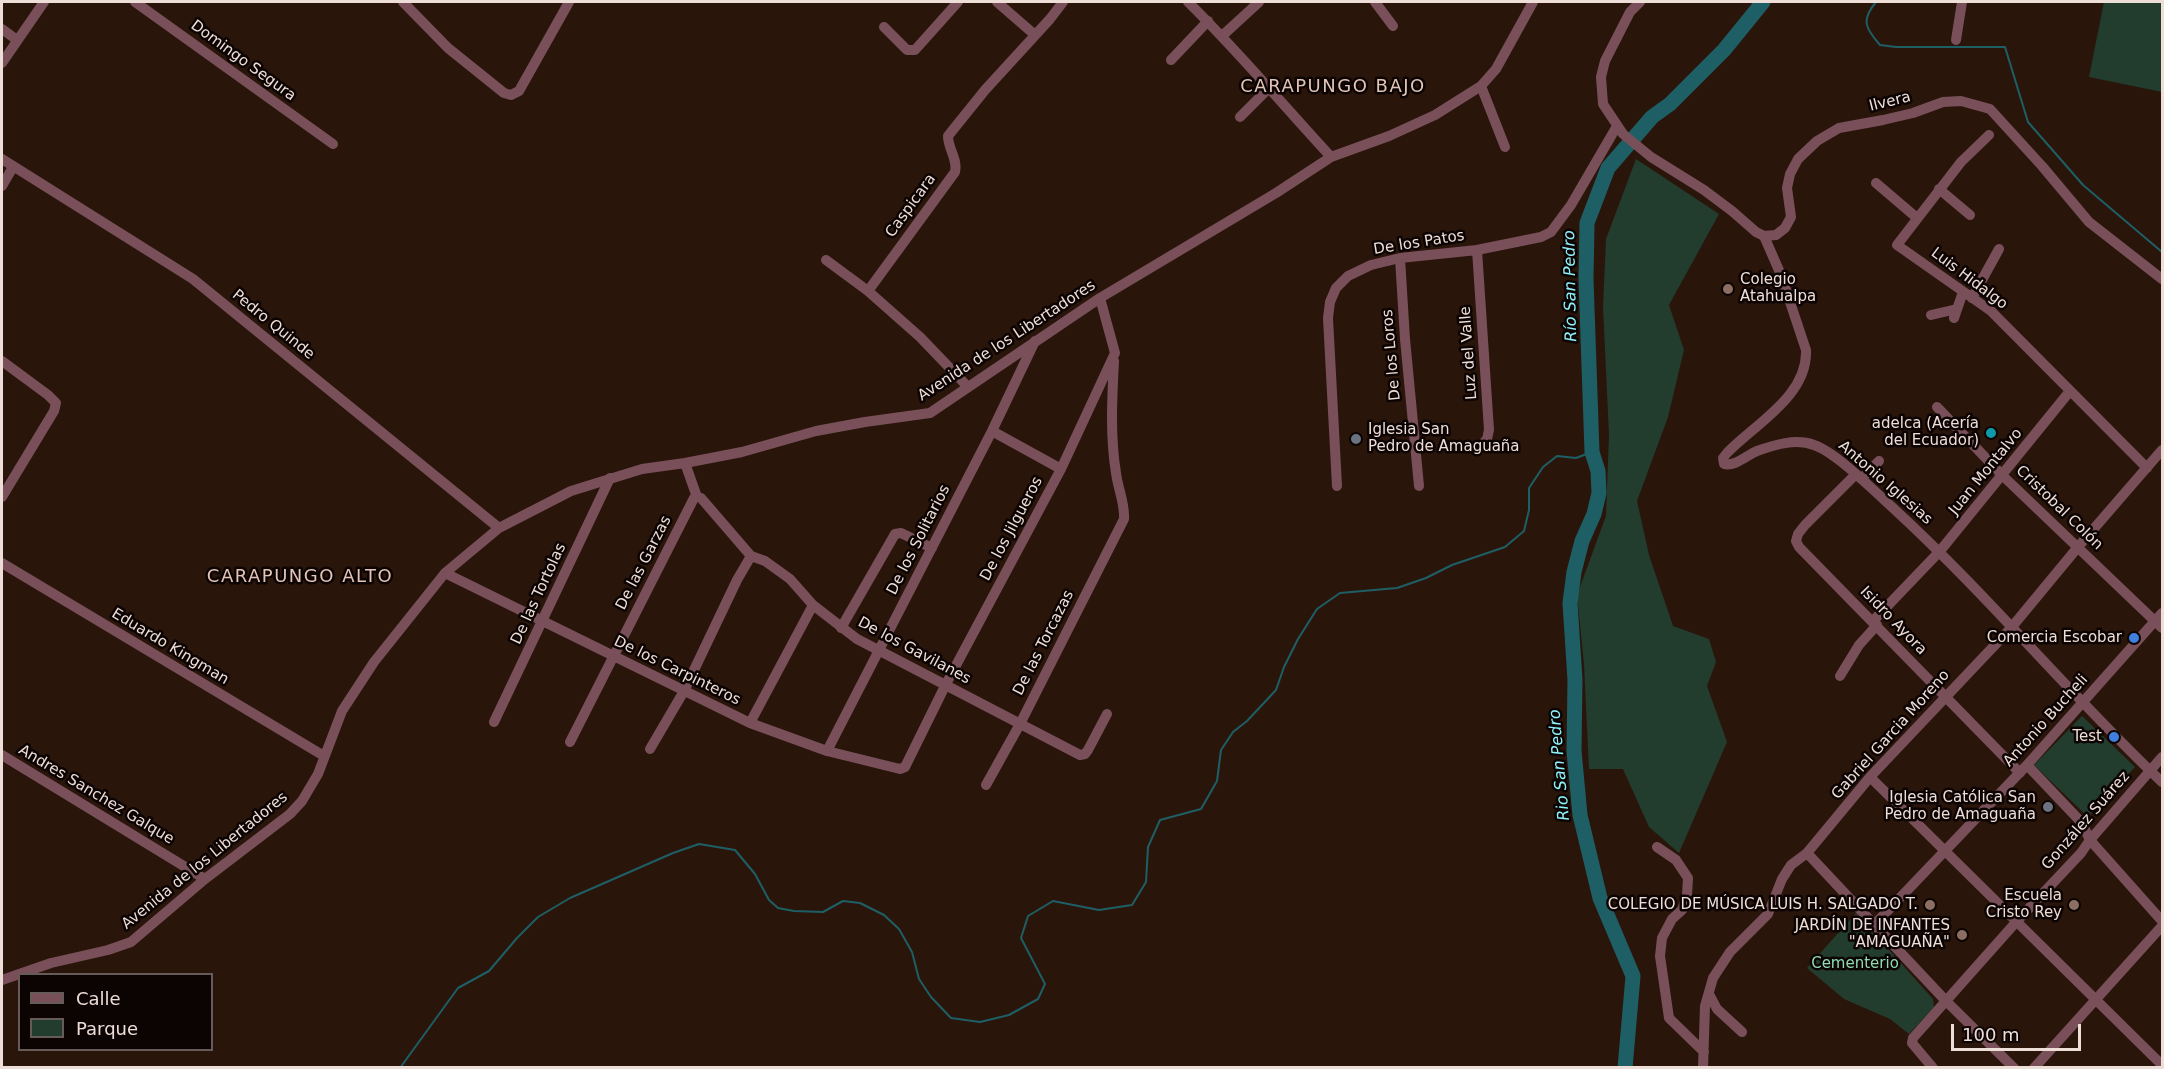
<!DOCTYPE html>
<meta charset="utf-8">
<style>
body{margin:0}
#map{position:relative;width:2164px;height:1069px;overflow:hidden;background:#2a150b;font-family:"DejaVu Sans",sans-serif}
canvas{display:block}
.frame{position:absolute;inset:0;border:3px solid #eeded8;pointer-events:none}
.legend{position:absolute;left:18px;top:973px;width:195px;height:78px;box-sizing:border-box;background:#0c0402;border:2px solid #665b58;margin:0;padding:8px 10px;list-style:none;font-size:18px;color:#eeded8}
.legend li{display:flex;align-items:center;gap:12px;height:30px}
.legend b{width:30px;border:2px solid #665b58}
.scale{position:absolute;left:1951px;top:1024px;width:130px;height:27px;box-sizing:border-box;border:3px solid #eeded8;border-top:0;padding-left:8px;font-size:18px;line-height:21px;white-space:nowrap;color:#eeded8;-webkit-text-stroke:4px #0c0402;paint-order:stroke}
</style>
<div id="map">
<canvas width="2164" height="1069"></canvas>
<div class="frame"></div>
<ul class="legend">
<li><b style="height:8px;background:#79505a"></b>Calle</li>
<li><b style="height:16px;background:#223d2e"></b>Parque</li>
</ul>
<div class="scale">100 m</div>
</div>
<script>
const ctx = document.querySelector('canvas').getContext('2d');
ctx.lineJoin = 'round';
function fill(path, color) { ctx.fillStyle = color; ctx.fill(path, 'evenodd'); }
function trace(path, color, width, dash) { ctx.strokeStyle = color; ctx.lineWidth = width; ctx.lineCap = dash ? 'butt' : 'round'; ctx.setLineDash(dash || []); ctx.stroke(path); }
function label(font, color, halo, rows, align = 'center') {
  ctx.font = font + ' "DejaVu Sans",sans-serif'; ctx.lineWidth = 5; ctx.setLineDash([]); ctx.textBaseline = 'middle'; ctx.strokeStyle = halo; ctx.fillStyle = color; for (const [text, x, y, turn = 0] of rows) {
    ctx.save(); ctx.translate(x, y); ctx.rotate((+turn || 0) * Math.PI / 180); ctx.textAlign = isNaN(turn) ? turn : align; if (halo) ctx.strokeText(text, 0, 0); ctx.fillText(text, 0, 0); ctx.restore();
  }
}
fill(new Path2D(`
 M2104,2H2162V92L2089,77Z
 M1636,159L1719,214L1669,305L1684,350L1668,417L1637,501L1649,555L1673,626L1709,639L1716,662L1707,686L1727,742L1679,853L1649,827L1623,769H1589L1584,664L1577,595L1606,516L1609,435L1603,307L1606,239Z
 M2082,716L2135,767L2088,817L2034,765Z
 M1856,913L1933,999L1934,1007L1909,1034L1890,1019L1844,999L1807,968Z`), '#223d2e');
trace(new Path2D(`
 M1876,2C1861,20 1865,28 1880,45L1896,47H2005L2028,122L2083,185L2162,252
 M400,1068L458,988L489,971L517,938L538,917L570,898L673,853L699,844L735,850L755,874L769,900L778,908L794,911L823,912L843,901L860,903L884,915L899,929L912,952L919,979L931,997L951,1018L980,1022L1009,1015L1038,999L1045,984L1021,938L1028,916L1053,901L1099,910L1132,905L1146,882L1148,847L1160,820L1201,809L1217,781L1221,750L1233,732L1247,721L1276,690L1284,667L1298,639L1317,609L1340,593L1397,588L1426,578L1452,565L1505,547L1524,531L1529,510V488L1543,467L1557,456L1576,458L1592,452`), '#1e5f65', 2);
trace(new Path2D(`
 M1625,1068L1633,976L1600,898L1580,815L1574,751L1575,680L1570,603L1574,572L1582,541L1594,514L1599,493L1598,471L1592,452L1586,279L1587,223L1608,168L1652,117L1670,104L1724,50L1763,2`), '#1e5f65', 15);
trace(new Path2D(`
 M135,2L333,144
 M403,2L448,48L504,93L511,95L519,91L569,2
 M997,2L1035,35
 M1188,2C1238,51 1283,105 1331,157
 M1375,2L1393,26
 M1640,2L1630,12L1605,61L1601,77L1603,104L1623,134L1651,157L1704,190L1732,211L1756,232L1764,236L1776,235L1785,228L1791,217L1787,188L1790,174L1798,159L1817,141L1839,128L1883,120L1913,113L1943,102L1961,101L1990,109L2042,166L2089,222L2162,279
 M884,27L907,50H915L958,2
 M2,29L17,40
 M1222,36L1259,2
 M1956,40L1962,2
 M1171,60L1208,21
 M2,63L44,2
 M1481,86L1505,147
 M1240,117L1268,89
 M1989,135L1961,162L1897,245L1991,311L2147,468
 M2,159L193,279L499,528
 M1876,183L1917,218
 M2,186L13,167
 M1939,189L1970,215
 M1764,236L1781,275L1806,350C1808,396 1755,424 1727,453L1723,458L1724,464C1735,467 1747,455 1757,451C1774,445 1796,438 1814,445C1837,453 1873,490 1892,507C1987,594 2069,694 2162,782
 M1400,258L1405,339L1419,486
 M826,260L868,291
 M1972,298L1999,249
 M1931,315L1957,309
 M1954,318L1963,292
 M2,361L48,395L56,403L54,411L2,497
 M968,387L920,337L868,291L955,172C958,159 948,149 948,136L985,90L1050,19L1063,2
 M1937,407L2003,476L2162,628
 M992,431L1061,469
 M1477,450L1487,439L1489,430L1477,250
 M1856,474L1805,525L1798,534L1796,541L1799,547L2020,773
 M1861,479L1879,461
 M1337,486L1328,318L1330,302L1336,288L1348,276L1371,265L1400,258L1477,250L1541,237L1551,232L1571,205L1617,126
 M697,497L701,498L751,556L765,561L790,579L813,605L857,639L1080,755L1085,754L1088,750L1107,714
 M2,563L324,756
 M445,573L750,723L827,751L900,769L905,767L945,686L1061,469L1115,353L1100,298
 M1873,621L1940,551L2070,391
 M841,628L895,534L901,533L932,548
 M1840,676L1859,645L1877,625
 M494,722L610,478
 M750,723L813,605
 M570,742L694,498L697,497L685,463
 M650,749L684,691L737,580L751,556
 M827,751L992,431L1035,341
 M2,755L205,879
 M2027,765L2082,823L2090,840L2162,921
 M1870,777L2162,1065
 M986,785L1020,724L1124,519C1125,503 1118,489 1116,473C1110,436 1112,399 1114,361
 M1657,847L1676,860L1688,878L1687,895L1682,910L1672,919L1662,938L1660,956L1669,1018L1704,1052
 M1807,853L1946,1001L2014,1068
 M1875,924L2027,765L2162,613
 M2,980L51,963L108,950L131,942L205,879L290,814L302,801L318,774L342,711L374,662L445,573L499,528L571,491L642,469L685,463L742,452L816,431L865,422L930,413L1100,298L1276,193L1331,157L1389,136L1435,115L1481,86L1496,69L1533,2
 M1709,994L1717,1009L1742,1032
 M1703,1068L1705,1006L1713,978L1730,952L1768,914L1782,879L1791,865L1807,853L1870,777L2011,628L2078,547L2162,450
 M1933,1068L1912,1043L1913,1038L2017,921L2081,853L2090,840L2162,757
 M2034,1068L2162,926`), '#79505a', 10);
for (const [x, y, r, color] of [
 [1728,289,6,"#8d6e63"],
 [1991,433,6,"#0f9aa8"],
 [1356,439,6,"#6b7280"],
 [2134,638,6,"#3f7fe0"],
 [2114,737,6,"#3f7fe0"],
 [2048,807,6,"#6b7280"],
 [1930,905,6,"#8d6e63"],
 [2074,905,6,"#8d6e63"],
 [1962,935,6,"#8d6e63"]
]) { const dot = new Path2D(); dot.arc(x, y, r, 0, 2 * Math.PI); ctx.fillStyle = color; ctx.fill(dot); trace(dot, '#0c0402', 2); }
label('15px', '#eeded8', '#0c0402', [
 ["Domingo Segura",243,61,36],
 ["Ilvera",1890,102,-14],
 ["Caspicara",911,206,-54],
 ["De los Patos",1419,243,-9],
 ["Luis Hidalgo",1969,279,37],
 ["Pedro Quinde",273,325,39],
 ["Avenida de los Libertadores",1007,341,-33],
 ["Luz del Valle",1469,353,-94],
 ["De los Loros",1392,355,-95],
 ["Juan Montalvo",1986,472,-51],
 ["Antonio Iglesias",1885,483,41],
 ["Cristobal Colón",2059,508,44],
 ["De los Jilgueros",1012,529,-62],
 ["De los Solitarios",919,540,-63],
 ["De las Garzas",644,563,-63],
 ["De las Tortolas",539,594,-65],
 ["Isidro Ayora",1893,621,46],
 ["De las Torcazas",1044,643,-63],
 ["Eduardo Kingman",170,647,31],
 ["De los Gavilanes",914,651,28],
 ["De los Carpinteros",677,671,26],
 ["Antonio Bucheli",2046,721,-48],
 ["Gabriel Garcia Moreno",1891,735,-48],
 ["Andres Sanchez Galque",96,795,31],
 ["González Suárez",2086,821,-49],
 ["Avenida de los Libertadores",205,861,-39]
]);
label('15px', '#eeded8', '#0c0402', [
 ["Colegio",1740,280,"left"],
 ["Atahualpa",1740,297,"left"],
 ["adelca (Acería",1979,424],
 ["del Ecuador)",1979,441],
 ["Iglesia San",1368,430,"left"],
 ["Pedro de Amaguaña",1368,447,"left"],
 ["Comercia Escobar",2122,638],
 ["Test",2102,737],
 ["Iglesia Católica San",2036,798],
 ["Pedro de Amaguaña",2036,815],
 ["Escuela",2062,896],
 ["Cristo Rey",2062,913],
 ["COLEGIO DE MÚSICA LUIS H. SALGADO T.",1918,905],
 ["JARDÍN DE INFANTES",1950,926],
 ["\"AMAGUAÑA\"",1950,943]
], 'right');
label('15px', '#90dbb2', '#0c0402', [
 ["Cementerio",1855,964]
]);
label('italic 16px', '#8ff3fc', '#0c0402', [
 ["Río San Pedro",1571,286,-91],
 ["Rio San Pedro",1560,765,-95]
]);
ctx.letterSpacing = '1.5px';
label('18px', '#e3c4b8', '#0c0402', [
 ["CARAPUNGO BAJO",1333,87],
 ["CARAPUNGO ALTO",300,577]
]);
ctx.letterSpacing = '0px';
</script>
